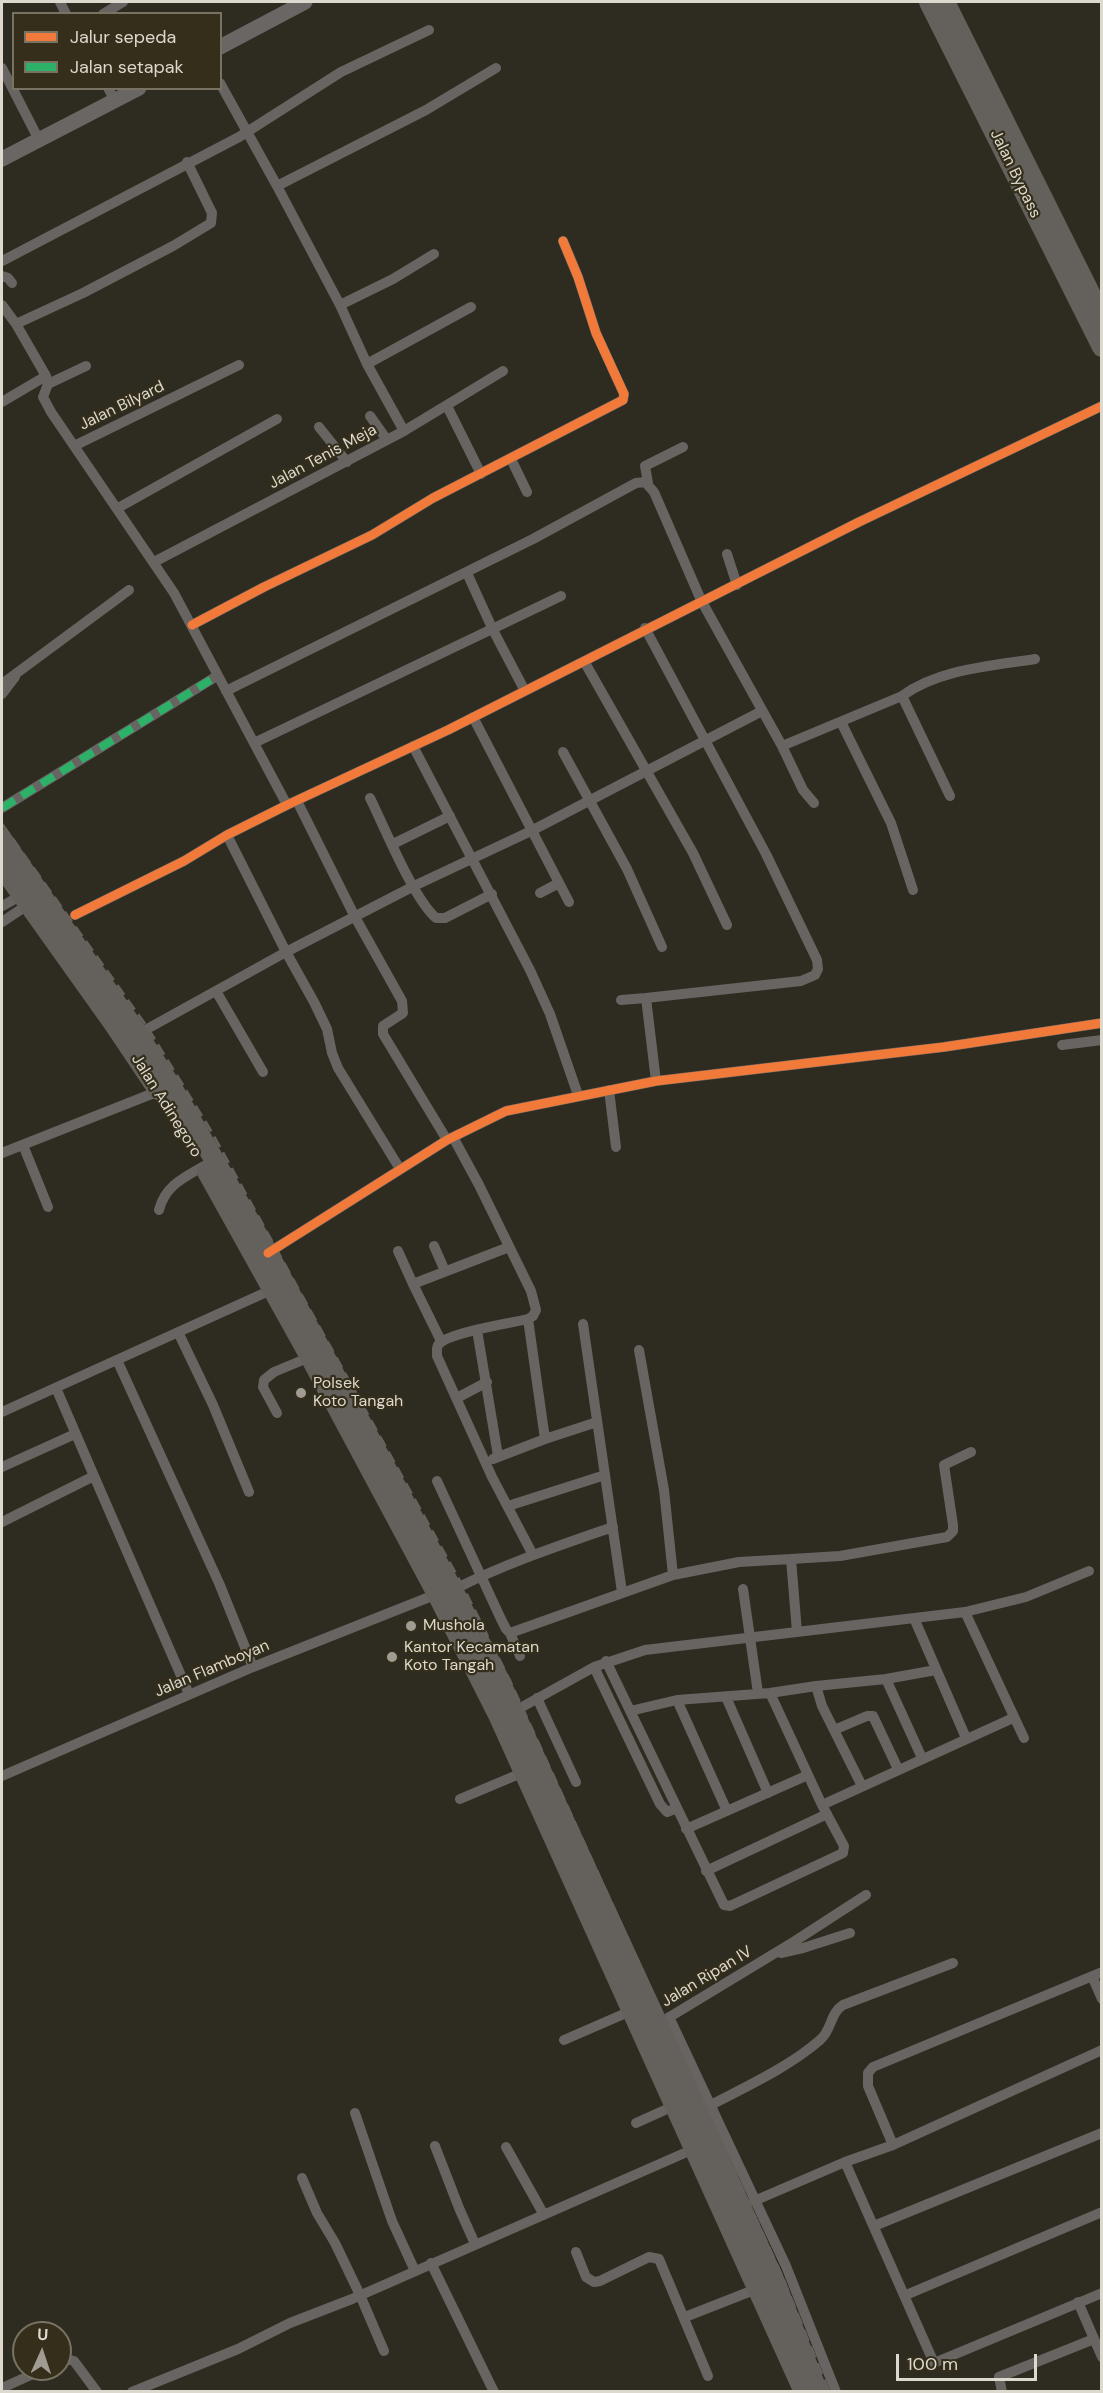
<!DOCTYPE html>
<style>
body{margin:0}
#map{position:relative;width:1103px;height:2393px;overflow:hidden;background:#2e2b21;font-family:"DM Sans",sans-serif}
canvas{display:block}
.frame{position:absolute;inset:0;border:3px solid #ddd9ce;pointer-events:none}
.legend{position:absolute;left:12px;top:12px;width:210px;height:78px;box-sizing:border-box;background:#342e1b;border:2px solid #787263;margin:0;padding:8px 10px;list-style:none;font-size:18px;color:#ddd9ce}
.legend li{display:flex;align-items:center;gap:12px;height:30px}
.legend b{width:30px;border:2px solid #787263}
.north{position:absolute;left:12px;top:2321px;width:60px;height:60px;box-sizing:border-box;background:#342e1b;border:2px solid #787263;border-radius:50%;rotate:3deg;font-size:16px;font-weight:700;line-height:24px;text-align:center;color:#ddd9ce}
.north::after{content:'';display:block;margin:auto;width:21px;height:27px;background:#a09c91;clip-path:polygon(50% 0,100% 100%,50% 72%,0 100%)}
.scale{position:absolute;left:896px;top:2354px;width:141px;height:27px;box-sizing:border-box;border:3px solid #ddd9ce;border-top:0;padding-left:8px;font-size:18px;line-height:21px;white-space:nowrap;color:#ddd9ce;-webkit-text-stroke:4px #342e1b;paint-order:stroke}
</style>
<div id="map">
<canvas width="1103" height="2393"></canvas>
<div class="frame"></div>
<ul class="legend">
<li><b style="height:8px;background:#f17a3a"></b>Jalur sepeda</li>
<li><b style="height:8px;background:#2db169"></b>Jalan setapak</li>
</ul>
<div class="north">U</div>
<div class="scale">100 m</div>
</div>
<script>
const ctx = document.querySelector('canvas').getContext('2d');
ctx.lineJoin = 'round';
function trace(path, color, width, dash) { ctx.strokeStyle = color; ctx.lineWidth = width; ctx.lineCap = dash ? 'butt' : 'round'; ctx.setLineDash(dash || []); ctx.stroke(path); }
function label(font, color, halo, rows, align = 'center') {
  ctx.font = font + ' "DM Sans",sans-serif'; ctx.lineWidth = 4.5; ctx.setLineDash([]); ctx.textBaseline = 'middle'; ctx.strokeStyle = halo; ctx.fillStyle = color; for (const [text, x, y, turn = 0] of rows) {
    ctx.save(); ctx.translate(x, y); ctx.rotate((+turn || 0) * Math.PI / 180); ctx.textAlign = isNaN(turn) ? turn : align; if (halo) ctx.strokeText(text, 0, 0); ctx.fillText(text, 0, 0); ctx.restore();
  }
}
trace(new Path2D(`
 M60,2L66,14
 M103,14L123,2
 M2,68L39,140
 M220,83L277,186L426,110L496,68
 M108,88L115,101
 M277,186L340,305
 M2,261L239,137L341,72L429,30
 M2,276L8,278L12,283
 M2,305L16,324L46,376L2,402
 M16,324L83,293L173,246L211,223L212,213L187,162
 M367,364L471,307
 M46,376L48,384L43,397L51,412L174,593L287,805
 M48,384L86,366
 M447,406L481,474
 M370,416L387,440
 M319,427L347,462
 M404,431L367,364L340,305L393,279L434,254
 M74,446L239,365
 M511,459L527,492
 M648,483L645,466L683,447
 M118,508L277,419
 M727,554L737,585
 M154,562L404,431L503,371
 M467,573L493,630L525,691
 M192,625L264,587L372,535L433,498L623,400L624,394L596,333L578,277L563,241
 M645,628L766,854L817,960L818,969L815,975L801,981L646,998
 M584,661L693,853L727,925
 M2,684L129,590
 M226,691L533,539L636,483L645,482L654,492L701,600L782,746L803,790L814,803
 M2,694L15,677
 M902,696L950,796
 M473,717L569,902
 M841,722L891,823L913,890
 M254,743L561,596
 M413,746L530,970L550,1014L578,1095
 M782,746L902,696C939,669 991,666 1035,659
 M563,752L627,869L662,947
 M370,798C384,826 414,900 436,918H445L492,894
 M297,801L355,917L402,1001L403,1013L383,1026V1034L447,1140
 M2,808L217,676
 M227,835L286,952L314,1002L327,1029L332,1053L338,1068L400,1169
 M393,844L450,816
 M540,893L559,883
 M2,906L22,895
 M75,915L184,861L227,835L287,805L448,730L859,522L1102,406
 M2,922L29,904
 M216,991L263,1072
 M621,1000L646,998L656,1081
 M138,1034L286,952L414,886L531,831L762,711
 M1062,1045L1102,1040
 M609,1090L616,1147
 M453,1137L479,1185L531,1291L536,1310L533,1316L528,1319C511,1323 452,1332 440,1343C436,1346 437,1351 437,1356L492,1477L533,1555
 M23,1145L48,1207
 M2,1153L159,1091
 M159,1210C165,1186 183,1178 204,1166
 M434,1246L445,1271
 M398,1251L413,1284
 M268,1253L447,1140L506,1111L656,1081L944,1047L1102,1023
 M528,1319L545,1439
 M583,1324L622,1592
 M477,1330L498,1456
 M178,1332L213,1405L249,1492
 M441,1341L413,1284L509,1247
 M639,1350L664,1490L673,1575
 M117,1360L219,1583L253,1667
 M457,1398L487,1382
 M2,1412L271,1290
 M277,1413L263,1387L264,1380L274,1372L310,1357
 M493,1459L545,1439L597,1422
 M2,1467L75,1434
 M94,1476L189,1694
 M437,1481L500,1617L506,1629L510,1633L673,1575L739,1562L791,1559
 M508,1506L605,1475
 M2,1522L94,1476L56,1388
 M743,1589L758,1693
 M453,1590C504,1564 558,1546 613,1527
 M965,1612L1024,1738
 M914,1618L966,1738
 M797,1632L791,1559L840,1556L947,1537L953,1531V1525L944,1465L971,1452
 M510,1633L520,1656
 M606,1661L724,1905L730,1906L843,1853L844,1846L822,1805
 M594,1667L660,1804L667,1812L677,1808
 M886,1679L922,1758
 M816,1686L822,1706L862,1786
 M770,1693L822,1805L1013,1718
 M726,1697L768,1793
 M537,1698L576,1782
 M677,1700L727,1811
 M630,1711L677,1700L770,1693L816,1686L886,1679L936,1670
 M513,1712L594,1667L645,1650L965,1612L1026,1597L1089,1571
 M834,1730L867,1716H873L898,1769
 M2,1776L253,1667L437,1594
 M460,1799L524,1772
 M686,1829L808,1775
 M706,1871L827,1814
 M781,1953L803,1948L850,1933
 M1092,1976L1102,1999
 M669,2017L786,2266L836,2392
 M663,2021L795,1941L866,1895
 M564,2040L633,2010
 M711,2105C747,2086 789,2067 820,2040C832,2030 830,2013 843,2005L953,1963
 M355,2113L392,2221L415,2271
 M636,2123L676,2105
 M893,2145L868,2086V2073L873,2067L1102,1972
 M435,2146L459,2208L475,2244
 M506,2147L544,2215
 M845,2162L934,2363L1102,2293
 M302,2178L317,2213L335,2243L360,2295L384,2351
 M754,2201L845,2162L893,2145L1102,2050
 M874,2226L1102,2133
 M576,2252L586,2277L594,2282L600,2281L649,2257L659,2259L708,2376
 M431,2263L494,2392
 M906,2295L1102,2212
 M1078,2302L1102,2357
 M685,2317L759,2288
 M60,2362L66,2359L74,2361L97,2392
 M2,2388L44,2369
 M132,2392L238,2349L290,2323L352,2299L696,2148
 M1002,2392L999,2377L1094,2339`), '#676462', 10);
trace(new Path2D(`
 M220,47L305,2
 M2,159L139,88`), '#6a6663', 15);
trace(new Path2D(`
 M929,2L1102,347
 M945,2L1102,317
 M2,839L138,1034L178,1097L268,1253L453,1590L497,1675L658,2024L776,2284L818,2392
 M2,867L113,1023L158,1090
 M207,1172L310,1357L437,1594L498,1715L804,2392`), '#64615c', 20);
trace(new Path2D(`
 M2,824L147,1027L211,1131L462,1585L510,1681L665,2020L782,2276L829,2392`), '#65625e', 3, [12, 6]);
trace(new Path2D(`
 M2,808L217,676`), '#2db169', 8, [15, 8]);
trace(new Path2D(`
 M192,625L264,587L372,535L433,498L623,400L624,394L596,333L578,277L563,241
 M75,915L184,861L227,835L287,805L448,730L859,522L1102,406
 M268,1253L447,1140L506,1111L656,1081L944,1047L1102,1023`), '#f17a3a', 9);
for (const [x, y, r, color] of [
 [301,1393,6,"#a09c91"],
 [411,1626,6,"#a09c91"],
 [392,1657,6,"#a09c91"]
]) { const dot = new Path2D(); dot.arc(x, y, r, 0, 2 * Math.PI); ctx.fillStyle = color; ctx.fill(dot); trace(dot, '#342e1b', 2); }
label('16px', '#ddd9ce', '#342e1b', [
 ["Jalan Bypass",1015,174,64],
 ["Jalan Bilyard",122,406,-26],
 ["Jalan Tenis Meja",323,457,-28],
 ["Jalan Adinegoro",166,1106,58],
 ["Jalan Flamboyan",212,1669,-23],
 ["Jalan Ripan IV",707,1977,-31]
]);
label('16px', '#ddd9ce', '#342e1b', [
 ["Polsek",313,1384],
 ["Koto Tangah",313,1402],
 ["Mushola",423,1626],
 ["Kantor Kecamatan",404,1648],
 ["Koto Tangah",404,1666]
], 'left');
</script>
